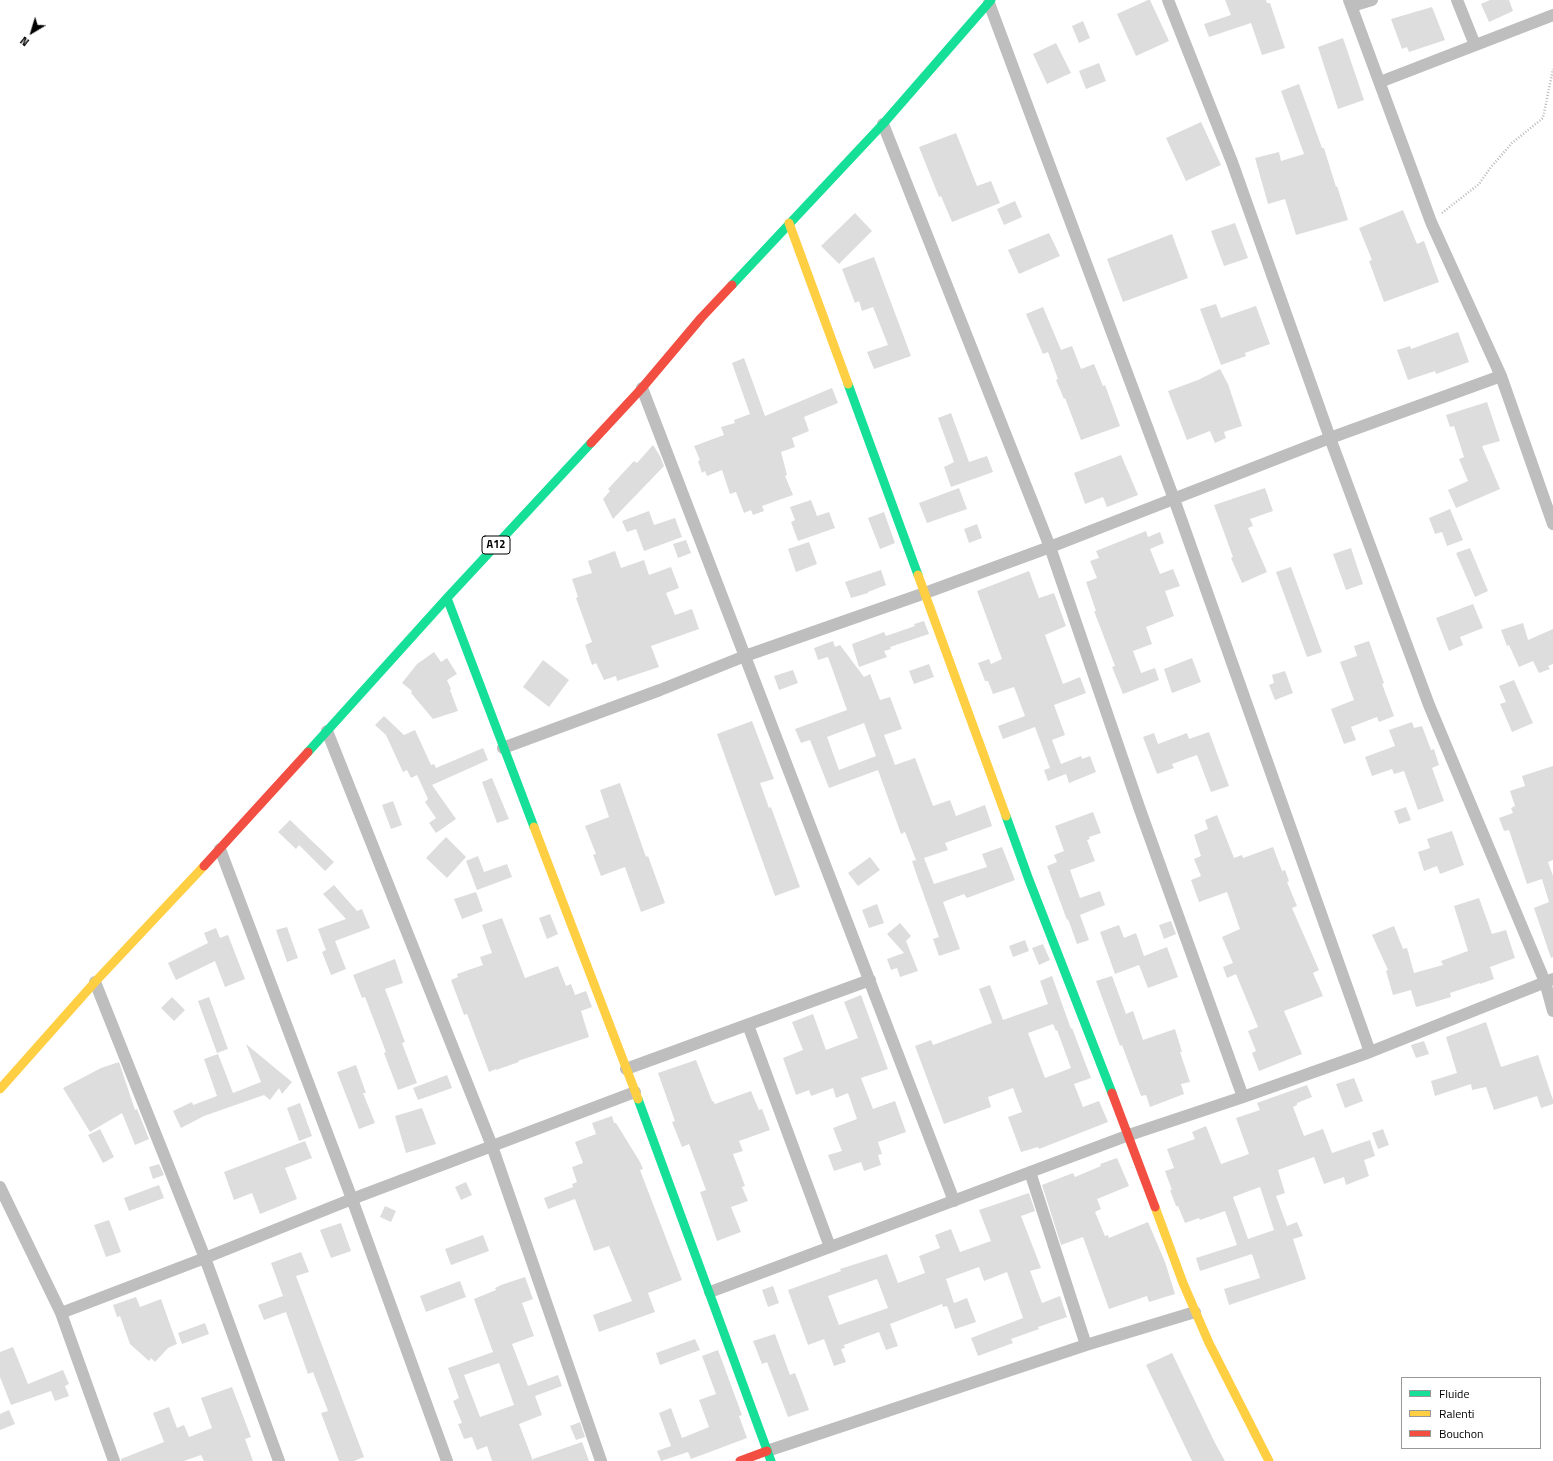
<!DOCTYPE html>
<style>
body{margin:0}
#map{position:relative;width:1553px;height:1461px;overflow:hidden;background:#fff;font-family:"Titillium Web",sans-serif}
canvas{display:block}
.legend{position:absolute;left:1401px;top:1377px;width:140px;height:72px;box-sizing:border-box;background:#fff;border:1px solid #999;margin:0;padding:5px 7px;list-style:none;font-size:12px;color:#000}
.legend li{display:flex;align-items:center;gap:8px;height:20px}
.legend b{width:20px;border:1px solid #999}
.north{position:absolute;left:12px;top:12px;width:40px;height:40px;-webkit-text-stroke:3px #fff;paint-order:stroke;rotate:218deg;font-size:11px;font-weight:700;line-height:16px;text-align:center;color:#000}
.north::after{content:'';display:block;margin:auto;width:14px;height:18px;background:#000;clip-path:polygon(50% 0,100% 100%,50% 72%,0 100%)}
</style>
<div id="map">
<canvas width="1553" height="1461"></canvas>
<ul class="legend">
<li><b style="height:5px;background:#16e098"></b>Fluide</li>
<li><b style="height:5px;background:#ffcf43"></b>Ralenti</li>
<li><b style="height:5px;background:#f24e42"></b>Bouchon</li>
</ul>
<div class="north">N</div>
</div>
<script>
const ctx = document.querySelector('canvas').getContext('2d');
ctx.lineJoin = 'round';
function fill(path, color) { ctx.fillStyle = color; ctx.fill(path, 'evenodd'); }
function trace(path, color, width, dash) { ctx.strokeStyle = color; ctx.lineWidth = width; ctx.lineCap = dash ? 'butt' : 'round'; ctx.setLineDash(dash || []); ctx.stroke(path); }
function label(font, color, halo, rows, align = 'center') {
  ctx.font = font + ' "Titillium Web",sans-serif'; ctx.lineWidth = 3; ctx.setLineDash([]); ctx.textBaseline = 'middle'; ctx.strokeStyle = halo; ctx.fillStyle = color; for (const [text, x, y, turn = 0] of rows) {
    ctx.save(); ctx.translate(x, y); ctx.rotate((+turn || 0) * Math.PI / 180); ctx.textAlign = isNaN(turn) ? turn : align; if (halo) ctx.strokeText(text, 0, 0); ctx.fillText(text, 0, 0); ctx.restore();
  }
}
fill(new Path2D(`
 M1148,0H1150L1169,41L1136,56L1117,14Z
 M1225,0H1266L1267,3H1270L1285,48L1262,55L1251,23L1209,37L1204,24L1231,15Z
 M1490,0H1509L1513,11L1489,22L1481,4Z
 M1432,7L1445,40L1409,52L1407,47L1402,49L1391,19Z
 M1083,21L1090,38L1079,43L1072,26Z
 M1343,38L1364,100L1338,109L1318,47Z
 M1056,43L1071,73L1047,84L1033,54Z
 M1099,63L1106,81L1086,89L1079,71Z
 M1299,84L1322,148H1324L1336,187L1337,186L1348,220L1296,235L1285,199L1268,204L1255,158L1279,152L1281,161L1304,154L1281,91Z
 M1201,122L1221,165L1186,181L1166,138Z
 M956,133L977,186L991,181L1000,203L952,222L941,196L939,197L919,147Z
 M1015,201L1022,217L1004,225L997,209Z
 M1403,210L1417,244L1424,241L1439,282L1384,302L1369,261L1372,260L1359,228Z
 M855,213L872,231L839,264L821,246Z
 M1235,223L1248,258L1224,266L1211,231Z
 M1049,233L1060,256L1019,274L1008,250Z
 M1172,234L1188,278L1123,302L1107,259Z
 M874,257L911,356L874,369L867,352L888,345L873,307L862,311L859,301L855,303L842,269Z
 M1216,304L1221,318L1256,306L1270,344L1245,353L1246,356L1221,365L1200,309Z
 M1043,307L1061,350L1072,346L1081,369L1094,364L1103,386L1105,385L1120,426L1081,440L1065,398L1064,399L1056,380L1058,379L1048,352L1043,354L1026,314Z
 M1458,332L1469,362L1436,374L1435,371L1408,380L1397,350L1410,346L1411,349Z
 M744,358L765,416L832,388L838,403L804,417L809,431L792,438L795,447L781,452L787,475L785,476L793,495L762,506L764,511L753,515L751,510L744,513L736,492L730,494L722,470L707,476L705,471L702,473L698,461L700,460L694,446L724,435L721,427L735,423L734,420L750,414L732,363Z
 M1220,369L1228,384L1242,426L1224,432L1226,438L1215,443L1210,431L1187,440L1168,391L1198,380Z
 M1487,402L1500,441L1482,446L1500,489L1456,508L1448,490L1468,481L1459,459L1464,457L1454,426L1450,427L1446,415Z
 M951,413L969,462L987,456L993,472L951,487L944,467L954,462L938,418Z
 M653,445L660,456L664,466L613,519L603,499L610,491L608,489L634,461L637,463Z
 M1121,455L1138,495L1107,507L1103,497L1085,504L1074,473Z
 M959,488L967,509L927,523L919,503Z
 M1265,488L1273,511L1250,519L1253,526L1248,528L1267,572L1242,583L1231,558L1233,557L1214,505Z
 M811,500L817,516L829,512L835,528L798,541L791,522L795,520L790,507Z
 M1450,509L1463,540L1447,546L1442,532L1435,534L1429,518Z
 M649,511L654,525L675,518L682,537L644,551L636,529L627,532L622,521Z
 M884,512L895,543L880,549L868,518Z
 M977,524L982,538L969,543L964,529Z
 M1146,531L1148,537L1160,532L1164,543L1150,549L1160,574L1173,569L1180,586L1165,591L1174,616L1146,627L1152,644L1133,651L1141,673L1155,668L1159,680L1123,694L1112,667L1115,666L1094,611H1096L1086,582L1097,578L1090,561L1099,558L1096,551Z
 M686,540L691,553L678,558L673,544Z
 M809,542L817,564L796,572L788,549Z
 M1351,548L1363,584L1346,590L1333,554Z
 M1470,548L1488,591L1475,597L1456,553Z
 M615,551L621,568L644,560L649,575L671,567L679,588L666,593L675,615L692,609L699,629L651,646L659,667L617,681L616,676L604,680L596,663L592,665L585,645L592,642L576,598L578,597L572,579L592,573L588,561Z
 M1291,567L1322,652L1307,657L1276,572Z
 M881,570L886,585L868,592V593L851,598L845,582Z
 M1029,571L1039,598L1054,593L1066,626L1045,635L1063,684L1080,677L1086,693L1054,705L1065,735L1052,740L1061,764L1081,756L1082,759L1090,756L1096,772L1069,783L1066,774L1048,781L1044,770L1050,768L1035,727L1003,739L998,726L1025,716L1014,687L993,694L988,681H985L978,663L989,659L991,664L1002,659L977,591Z
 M1473,604L1483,628L1460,637L1463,645L1449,651L1436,618Z
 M924,621L929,634L890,647L891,649L884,651L887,657L859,667L852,644L884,632L886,636L915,626L914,624Z
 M1523,623L1528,640L1553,629V664L1548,666L1550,669L1539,673L1533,661L1519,667L1509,645L1507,646L1501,630Z
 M833,641L835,647L840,645L864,677L870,674L880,700L890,697L902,729L884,735L895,765L915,758L933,806L950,800L956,816L985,805L992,826L945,843L948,850L924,858L934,884L987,867L982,854L1002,847L1015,880L967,898L964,894L943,902L960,949L939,956L933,939L939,937L917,876L912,861L916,860L905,832L901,834L878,770L829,788L810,740L801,743L795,729L847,710L828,657L818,660L814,648ZM864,723L876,756L839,770L827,737Z
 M1369,641L1384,683L1382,684L1394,716L1379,722L1377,717L1351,727L1356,740L1344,744L1331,709L1354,700L1340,662L1357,656L1354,646Z
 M434,652L441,662L447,658L457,674L447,680L451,689L450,690L458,711L433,719L411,693L412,691L402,683L417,664Z
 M1192,658L1201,682L1172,693L1164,669Z
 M543,660L569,680L549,707L523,687Z
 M929,664L934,677L914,684L909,671Z
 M793,670L798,683L779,690L774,676Z
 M1285,671L1293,693L1275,700L1269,685L1274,683L1272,675Z
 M1514,680L1533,723L1512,732L1500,704L1506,702L1499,686Z
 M384,716L404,735L415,730L431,765L434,764L436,768L483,748L488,760L432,785L456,819L436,833L429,823L436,818L425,802L428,799L417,775L411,778L407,770L403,772L386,735L375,725Z
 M752,721L774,779L760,783L769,808L771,807L800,887L775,896L717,734Z
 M1412,722L1414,728L1422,726L1431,750L1434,749L1439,765L1432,768L1444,801L1418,810L1404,771L1394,774L1392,769L1372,776L1365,757L1395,746L1389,730Z
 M1209,732L1229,786L1211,792L1197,755L1172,764L1174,768L1157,774L1143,737L1154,733L1158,744L1187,733L1189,739Z
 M1553,766V860L1548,862L1553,876V957L1551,958L1534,908L1549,902L1542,879L1527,884L1509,830L1504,831L1499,818L1513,813L1511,808L1515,806L1510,791L1525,786L1522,776Z
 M492,778L509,819L497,823L482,782Z
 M620,783L646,857L648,856L665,903L641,912L625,867L601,876L593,855L596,854L585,826L609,817L600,790Z
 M393,801L402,825L391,829L382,805Z
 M1406,807L1411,820L1399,824L1394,811Z
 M1093,812L1101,833L1089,837L1090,839L1087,840L1095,861L1070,870L1080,898L1100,891L1105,905L1080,915L1089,940L1077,944L1068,919L1067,920L1047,866L1057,862L1054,855L1064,851L1055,826Z
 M1217,815L1234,858L1242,855L1243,858L1273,847L1282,871L1285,870L1289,881L1287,882L1297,906L1292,908L1319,970L1313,973L1323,996L1284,1011L1302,1054L1259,1071L1252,1053L1256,1051L1248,1031L1258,1027L1236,974L1227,978L1223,967L1233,963L1222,937L1240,929L1227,892L1199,902L1191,880L1201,876L1194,859L1201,856L1194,835L1208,829L1205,820Z
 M290,820L334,862L325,871L299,845L296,849L278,832Z
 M1452,831L1464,865L1440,874L1437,866L1424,871L1418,852L1430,848L1427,839Z
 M446,837L466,857L447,878L426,858Z
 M478,856L484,872L507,864L512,877L477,890L466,861Z
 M870,857L880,870L858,886L848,873Z
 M334,885L357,911L362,909L370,928L335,941L346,969L331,975L322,952L326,950L318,929L346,919L323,894Z
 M476,892L483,911L462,919L454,899Z
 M1479,898L1492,934L1506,930L1515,958L1490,967L1494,979L1480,984V983L1450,993L1451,997L1431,1003L1416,1007L1411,990L1393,995L1386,971L1388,970L1372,935L1394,926L1403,949L1407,948L1414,973L1443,965L1441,961L1468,951L1454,906Z
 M877,904L884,923L869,928L862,910Z
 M550,914L558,934L547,939L539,918Z
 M502,918L525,978L558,966L566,986L571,984L575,995L586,991L592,1007L581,1011L589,1037L518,1061L519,1062L496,1070V1069L489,1072L467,1014L464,1015L451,980L458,977L457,974L483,965L480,957L492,953L482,925Z
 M1171,921L1176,934L1164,939L1159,925Z
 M900,923L911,936L906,941L918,971L900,977L897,968L891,970L887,959L904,953L887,934Z
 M1119,925L1124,938L1136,933L1144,956L1167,947L1178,977L1148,988L1139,965L1115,974L1100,932Z
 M287,927L298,958L287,962L276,930Z
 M216,928L220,938L228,935L245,979L225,987L215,961L176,980L168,963L208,943L204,933Z
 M1025,940L1029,951L1013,957L1009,946Z
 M1043,944L1050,960L1039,965L1032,948Z
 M395,959L403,983L385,989L405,1042L402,1043L417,1083L398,1090L384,1053L386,1052L365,997L362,998L353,975Z
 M1052,976L1071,1029L1072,1028L1091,1078L1074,1084L1083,1107L1099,1101L1108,1122L1039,1149L1038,1147L1021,1152L1008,1117L1022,1112L1013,1088L988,1097L991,1107L944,1124L915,1046L931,1040L933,1045L992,1023L979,989L990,985L1003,1020L1048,1004L1040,981ZM1053,1024L1056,1031L1057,1030L1071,1068L1045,1078L1028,1033Z
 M1112,976L1126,1014L1133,1011L1143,1040L1175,1029L1182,1052H1180L1190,1082L1181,1084L1184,1094L1150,1107L1146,1095L1141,1096L1122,1045L1120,1046L1096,981Z
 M861,995L888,1069L861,1078L873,1109L895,1101L906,1132L878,1142L882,1154L878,1155L881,1165L864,1171L861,1162L834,1171L828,1155L842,1151L833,1128L857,1119L848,1093L836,1098L833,1088L811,1096L809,1090L796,1095L783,1058L803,1050L792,1022L813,1014L826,1050L858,1038L844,1002Z
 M172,997L185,1010L174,1021L161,1008Z
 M209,997L228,1049L217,1053L198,1001Z
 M1486,1022L1501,1067L1538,1055L1553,1100V1104L1541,1108L1537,1096L1494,1110L1486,1087L1472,1090L1471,1084L1435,1096L1431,1081L1457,1073L1446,1037Z
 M1424,1041L1429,1054L1416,1058L1411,1045Z
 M246,1044L292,1082L282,1094L279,1088L270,1100L264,1095L204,1116L181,1128L173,1111L192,1102L193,1105L217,1096L204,1059L218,1054L233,1093L261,1082Z
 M696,1060L712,1101H713L715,1104L751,1091L759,1110L762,1109L770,1130L739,1141L743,1151L733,1154L745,1186L742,1187L748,1201L731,1207L741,1232L717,1241L700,1192L706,1190L689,1144L682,1147L672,1122L675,1121L658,1073Z
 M119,1062L135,1110L137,1109L149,1139L135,1145L122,1113L90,1132L63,1088L101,1068Z
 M356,1065L366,1093H363L375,1123L359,1129L337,1072Z
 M447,1075L452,1088L418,1100L413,1088Z
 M1354,1078L1363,1101L1345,1108L1336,1084Z
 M1307,1085L1312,1097L1297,1103V1105L1293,1107L1304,1136L1323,1129L1332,1153L1370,1140L1375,1156L1364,1160L1369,1176L1346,1185L1344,1177L1324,1184L1314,1157L1278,1170L1285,1193L1276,1196L1287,1226L1297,1222L1303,1236L1293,1239L1306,1279L1229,1305L1224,1289L1260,1278L1252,1254L1200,1271L1196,1258L1237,1245L1225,1211L1200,1220L1199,1218L1185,1223L1178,1206H1176L1170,1190H1172L1165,1171L1174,1168L1167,1149L1195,1139L1192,1132L1206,1126L1221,1164L1249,1154L1236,1118L1260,1110L1257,1103ZM1260,1187L1274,1230L1248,1239L1233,1197Z
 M300,1103L312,1136L299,1141L287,1108Z
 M422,1108L436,1144L406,1153L395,1116Z
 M612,1116L614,1123H616L640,1162L643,1169L640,1170L682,1280L648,1293L655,1312L599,1332L593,1315L632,1301L609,1246L594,1251L575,1199L548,1209L544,1198L573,1187L572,1184L577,1182L572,1167L583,1163L575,1142L596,1134L592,1123Z
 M100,1129L114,1157L103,1163L88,1135Z
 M1383,1129L1389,1145L1378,1149L1372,1133Z
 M305,1141L312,1158L285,1168L297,1199L260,1214L252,1193L234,1200L224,1172Z
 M1117,1158L1129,1186L1097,1199L1101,1209L1095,1212L1105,1236L1108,1235L1109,1238L1148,1222L1165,1262L1175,1294L1149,1302L1147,1296L1109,1309L1083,1237L1061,1245L1042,1185L1073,1173L1075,1177L1101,1166L1100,1164Z
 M159,1164L164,1175L153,1179L149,1167Z
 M466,1182L472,1195L461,1200L455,1187Z
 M159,1185L164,1198L129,1211L124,1198Z
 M1029,1193L1035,1211L1021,1216L1041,1268L1030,1271L1042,1303L1060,1296L1067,1317L1038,1327L1039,1329L1011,1339L1013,1343L978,1356L971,1338L1023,1318L1007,1272L984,1281L979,1267L946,1279L954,1303L967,1298L976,1322L955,1329L947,1306L943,1307L942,1304L890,1324L898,1346L886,1350L879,1332L844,1345L845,1348L841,1349L846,1362L834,1366L824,1339L808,1345L788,1290L841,1271L840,1269L887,1254L898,1283L925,1273L919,1256L940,1248L935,1235L951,1229L960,1252L991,1241L979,1210ZM877,1279L888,1308L839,1325L828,1296Z
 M385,1206L396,1211L391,1222L380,1217Z
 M109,1220L121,1252L106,1257L94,1225Z
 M341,1223L351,1251L331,1258L320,1230Z
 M483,1235L489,1251L451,1265L445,1249Z
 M301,1252L309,1272L296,1276L364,1457L354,1461H339L321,1413L328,1411L313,1372L308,1374L286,1312L264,1320L258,1305L283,1296L271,1263Z
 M525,1277L533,1299L522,1303L534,1336L512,1344L528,1386L558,1375L562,1386L535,1396L542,1415L519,1424L533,1461H492L487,1446L477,1450L472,1437L464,1439L458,1424L462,1423L453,1401L459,1398L448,1368L493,1352L474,1299L496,1290L495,1288L501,1285ZM499,1363L514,1405L480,1417L464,1375Z
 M460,1281L466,1297L426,1312L420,1296Z
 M773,1286L779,1303L768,1307L762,1290Z
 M136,1297L140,1307L161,1299L177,1344L168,1348L155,1362L151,1358L149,1361L130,1344L120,1316L117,1317L113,1305Z
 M205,1323L209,1334L182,1344L178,1333Z
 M775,1334L790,1375L795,1373L809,1410L788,1417L767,1362L762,1364L753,1341Z
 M695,1339L700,1350L660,1365L656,1353Z
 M13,1347L28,1384L63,1370L69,1384L65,1386L69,1396L55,1401L51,1391L11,1405L0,1377V1352Z
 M718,1350L742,1415L739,1416L747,1438L691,1459L688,1452L661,1461L657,1451L671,1446L659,1413L671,1408L682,1438L709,1427L699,1400L716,1394L702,1356Z
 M1172,1353L1215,1443L1225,1461H1192L1146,1365Z
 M232,1387L251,1437L245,1439L253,1461H204L201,1455L184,1461H121V1459L164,1442L153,1413L169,1407L177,1428L184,1425L189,1437L212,1428L201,1398Z
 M9,1410L15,1424L0,1430V1414Z
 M580,1422L585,1437L576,1440L570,1426Z
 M582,1442L589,1461H533V1459Z`), '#ddd');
trace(new Path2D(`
 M1442,213L1479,184L1491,167L1512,143L1543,118L1553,69`), '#b8b8b8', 2.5, [1, 2]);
trace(new Path2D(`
 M1168,0L1232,162L1330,438L1429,705L1545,982L1553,1011
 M1349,0L1431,222L1501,376L1553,524
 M1457,0L1475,45
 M989,3L1174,499L1370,1052
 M1352,6L1372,0
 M1380,82L1553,15
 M883,124L1050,547L1139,807L1243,1097
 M642,388L954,1201
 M327,731L492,1146L601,1461
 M503,748L660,690L745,656L925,593L1050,547L1330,438L1501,376
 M220,849L352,1199L447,1461
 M95,982L205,1258L279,1461
 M748,1025L830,1247
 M626,1069L870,980
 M1030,1172L1086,1345
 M0,1187L61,1313L114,1461
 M710,1292L1129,1135L1243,1097L1370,1052L1553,979
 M61,1313L205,1258L352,1199L635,1092
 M767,1451L1086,1345L1195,1312`), '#bebebe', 12);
trace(new Path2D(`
 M732,285L883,124L991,0
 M848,384L918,575
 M447,598L534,827
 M308,752L447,598L591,443
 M1006,816L1029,880L1112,1093
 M638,1099L771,1461`), '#16e098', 9);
trace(new Path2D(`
 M789,223L848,384
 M918,575L1006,816
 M534,827L638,1099
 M0,1089L95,982L204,866
 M1155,1207L1183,1283L1209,1343L1269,1461`), '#ffcf43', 9);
trace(new Path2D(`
 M591,443L642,388L701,318L732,285
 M204,866L308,752
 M1112,1093L1155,1207
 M740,1461L767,1451`), '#f24e42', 9);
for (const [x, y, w] of [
 [496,545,28]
]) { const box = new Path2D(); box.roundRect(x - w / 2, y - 9, w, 18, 3); ctx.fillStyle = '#fff'; ctx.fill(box); trace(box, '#000', 1); }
label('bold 11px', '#000', null, [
 ["A12",496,545]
]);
</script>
